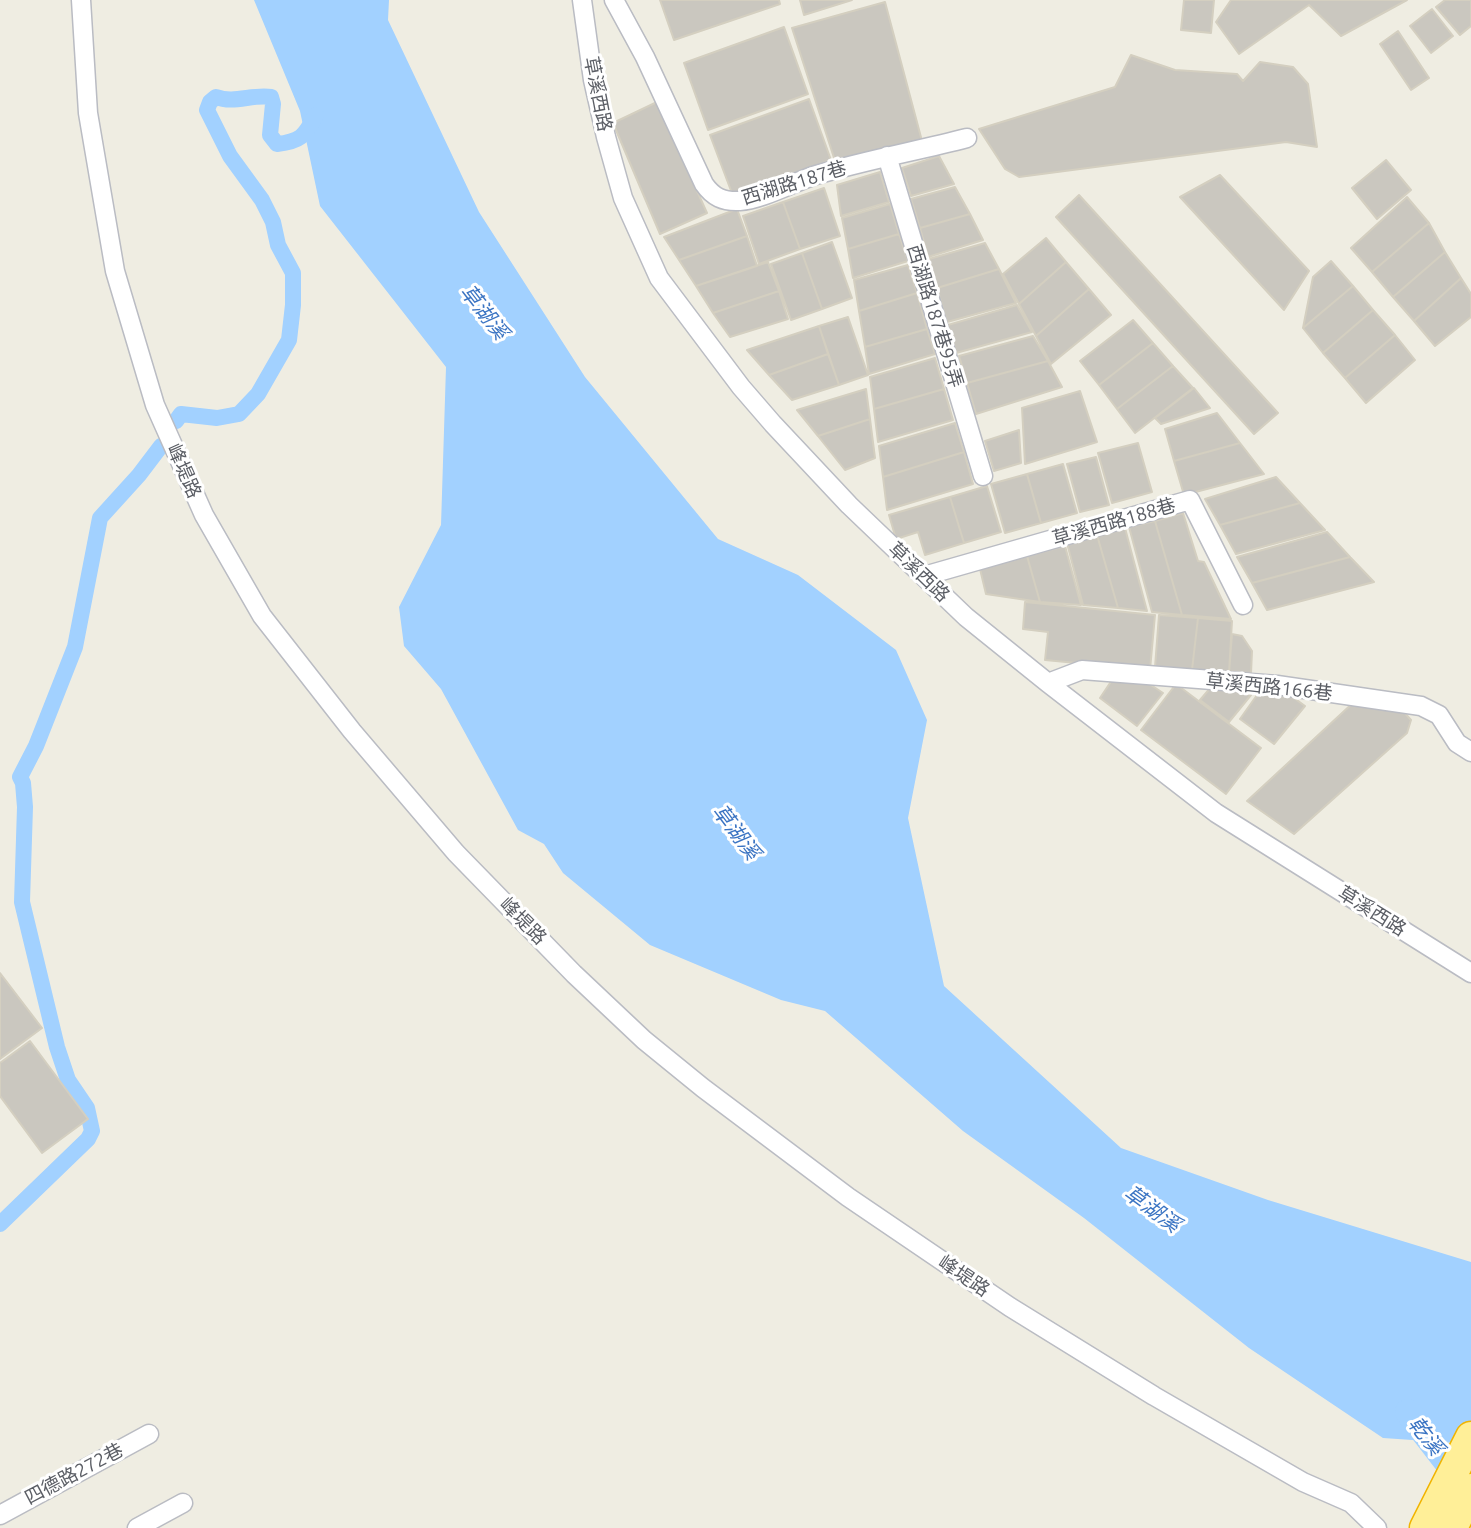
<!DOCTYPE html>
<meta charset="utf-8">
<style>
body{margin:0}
canvas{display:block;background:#efede2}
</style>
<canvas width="1471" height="1528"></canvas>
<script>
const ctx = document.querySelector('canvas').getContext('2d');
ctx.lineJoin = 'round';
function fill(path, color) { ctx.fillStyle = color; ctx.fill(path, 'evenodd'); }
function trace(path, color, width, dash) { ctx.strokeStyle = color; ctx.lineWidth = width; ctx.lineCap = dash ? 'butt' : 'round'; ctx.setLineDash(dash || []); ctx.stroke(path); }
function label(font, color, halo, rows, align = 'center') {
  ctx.font = font + ' Ubuntu,"Noto Sans TC",sans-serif'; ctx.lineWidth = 6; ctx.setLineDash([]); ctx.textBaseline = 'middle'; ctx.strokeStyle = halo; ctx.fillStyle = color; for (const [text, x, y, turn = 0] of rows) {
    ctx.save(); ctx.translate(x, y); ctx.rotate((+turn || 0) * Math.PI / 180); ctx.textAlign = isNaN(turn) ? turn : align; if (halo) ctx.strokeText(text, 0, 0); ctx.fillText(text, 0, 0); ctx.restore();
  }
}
fill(new Path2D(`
 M254,0H389L388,20L479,212L585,377L718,539L798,575L896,650L927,720L908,818L944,986L1121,1148L1268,1200L1471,1262V1444L1383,1438L1249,1348L1084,1218L963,1131L825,1011L781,1000L650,945L563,873L544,844L518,830L441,689L404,646L399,607L441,525L446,367L320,206L300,111Z`), '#a2d1ff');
trace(new Path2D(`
 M176,421L181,414L217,418L239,414L258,394L289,340L293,305V273L278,245L273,222L262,200L230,156L207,110L210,102L216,97C234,104 252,94 271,97L273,104L270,135L277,144C302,141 304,136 316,115
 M0,1224L88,1139L92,1131L87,1108L68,1080L57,1047L22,902L25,807L23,783L20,777L36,746L75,647L100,518L139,475L161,446`), '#a2d1ff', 16);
trace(new Path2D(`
 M1408,1412L1466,1487`), '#a2d1ff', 26);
const building = new Path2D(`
 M660,0H779L780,4L674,40Z
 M800,0H852L804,15Z
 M1184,0H1214L1211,33L1181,30Z
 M1231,0H1407L1341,36L1309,5L1239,54L1216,22Z
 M1445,0H1471V26L1460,35L1436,7Z
 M885,2L922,141L835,161L792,28Z
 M1432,9L1453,36L1431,53L1410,26Z
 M784,27L808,94L708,130L684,63Z
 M1398,31L1429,78L1411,90L1380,44Z
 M1131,55L1175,70L1237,74L1243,81L1260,62L1293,67L1308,84L1317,147L1286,142L1019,177L1005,169L979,129L1115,87Z
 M809,99L831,160L733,196L710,135Z
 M657,102L707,213L660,234L613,123Z
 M939,156L954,184L911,196L902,168Z
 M1386,160L1411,190L1377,219L1352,188Z
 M880,172L889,202L841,216L837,185Z
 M1220,175L1309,271L1284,310L1180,197Z
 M955,187L970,214L920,228L911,199Z
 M824,188L840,236L800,249L783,202Z
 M1079,195L1278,413L1254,434L1056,217Z
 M1407,197L1429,223L1372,272L1351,248Z
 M783,202L800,249L759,264L743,216Z
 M890,204L899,234L848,249L842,218Z
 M737,209L747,236L679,260L664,237Z
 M970,214L983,240L928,257L920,228Z
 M1429,223L1445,252L1393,297L1372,272Z
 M899,234L908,261L853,278L848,249Z
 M747,236L757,266L696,286L679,260Z
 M1046,238L1066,262L1019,304L1003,274Z
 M832,242L852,298L822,309L802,253Z
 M985,243L999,269L937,288L929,259Z
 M1445,252L1461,278L1414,321L1393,297Z
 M802,253L822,309L791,320L771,264Z
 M1331,261L1353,286L1303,328L1313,277Z
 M768,262L779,291L713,313L696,286Z
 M1066,262L1089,289L1036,336L1019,304Z
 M908,265L917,293L859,311L854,280Z
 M999,269L1016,303L947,322L937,288Z
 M1461,278L1471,294V317L1435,346L1414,321Z
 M1353,286L1373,310L1323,353L1303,328Z
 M1089,289L1111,315L1051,364L1036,336Z
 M779,291L788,319L730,337L713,313Z
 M917,293L927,329L865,347L859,311Z
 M1017,305L1032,332L956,353L948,325Z
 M1373,310L1395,335L1345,378L1323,353Z
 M848,317L868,375L839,385L819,326Z
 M1133,320L1153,343L1099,385L1080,361Z
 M819,326L828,354L769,375L747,350Z
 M927,329L935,354L869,374L865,347Z
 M1395,335L1415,360L1366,403L1345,378Z
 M1033,336L1048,361L967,383L959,356Z
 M1153,343L1173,366L1117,409L1099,385Z
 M828,354L839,385L792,400L769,375Z
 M935,358L944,389L874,409L870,377Z
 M1048,361L1062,387L976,414L967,383Z
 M1173,366L1193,388L1135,433L1117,409Z
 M1194,388L1210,408L1161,424L1155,418Z
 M866,389L870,419L818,436L797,410Z
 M944,389L953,420L878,442L874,409Z
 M1080,391L1097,442L1025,464L1022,408Z
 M1217,413L1240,443L1174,461L1165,429Z
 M870,419L875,458L845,470L818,436Z
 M955,423L964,452L883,477L879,446Z
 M1019,430L1021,463L994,471L985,441Z
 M1138,443L1152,492L1112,503L1098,453Z
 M1240,443L1264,474L1184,495L1174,461Z
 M964,452L973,484L887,510L883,477Z
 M1096,457L1109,505L1080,512L1067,464Z
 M1063,464L1077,513L1041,523L1027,474Z
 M1027,474L1041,523L1005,533L991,484Z
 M1276,477L1300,503L1220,525L1205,499Z
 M987,486L1001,532L964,543L950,497Z
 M950,497L964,543L925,555L918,532L896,539L889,515Z
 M1300,503L1325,530L1236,554L1220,525Z
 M1183,513L1198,561L1204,562L1231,619L1182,615L1155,521Z
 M1155,521L1182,615L1152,612L1129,527Z
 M1125,528L1147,611L1118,608L1097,535Z
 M1327,532L1350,557L1252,583L1237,557Z
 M1097,535L1118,608L1083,605L1067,543Z
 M1065,546L1081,605L1040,602L1027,556Z
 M1027,556L1040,602L986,594L980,569Z
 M1350,557L1374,582L1267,610L1252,583Z
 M1025,602L1155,615L1150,670L1045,660L1048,632L1023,629Z
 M1159,615L1198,618L1192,670L1155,667Z
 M1198,618L1232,621L1229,673L1192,670Z
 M1232,634L1242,636L1252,651L1251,674L1229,673Z
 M1114,677L1142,679L1163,693L1137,726L1100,698Z
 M1176,684L1261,748L1226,794L1141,730Z
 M1212,686L1251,695L1229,722L1200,700Z
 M1286,692L1305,706L1274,744L1240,719L1257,695Z
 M1355,701L1395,702L1411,720L1407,733L1294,834L1247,801Z
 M0,973L42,1028L0,1059Z
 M30,1041L88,1119L42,1153L0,1096V1063Z`);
fill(building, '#cac7bf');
trace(building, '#d4cfc0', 2);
const minor = new Path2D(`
 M81,0L88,113L115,271L155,405L204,515L262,616L352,731L456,853L574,974L644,1040L703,1088L848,1197L1010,1307L1154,1396L1303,1482L1351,1503L1377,1528
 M582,0L593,80L606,137L623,198L659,278L741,387L773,424L849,505L966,617L1048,683L1216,813L1471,973
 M614,0L645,57L704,184C713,197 723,202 740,201C761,200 794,182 816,175C866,160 917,151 967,138
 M887,156L983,476
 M924,576L1190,500L1243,605
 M1048,683L1082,670L1277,685L1421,706L1439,715L1457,743L1471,752
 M0,1515L149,1434
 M137,1528L183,1503`);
const trunk = new Path2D(`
 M1425,1528L1471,1437
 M1452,1528L1471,1489`);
trace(minor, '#babcc3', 21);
trace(trunk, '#f1b400', 33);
trace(minor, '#fff', 18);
trace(trunk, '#ffef98', 30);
label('19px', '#5b5e65', '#fff', [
 ["草溪西路",598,94,79],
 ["西湖路187巷",794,183,-17],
 ["西湖路187巷95弄",935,316,73],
 ["峰堤路",184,471,66],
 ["草溪西路188巷",1114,522,-16],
 ["草溪西路",919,572,44],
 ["草溪西路166巷",1269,687,6],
 ["草溪西路",1372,911,32],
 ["峰堤路",523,921,45],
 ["峰堤路",964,1276,34],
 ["四德路272巷",74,1474,-28]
]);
label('italic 21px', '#3a74c3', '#fff', [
 ["草湖溪",484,312,52],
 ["草湖溪",736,832,53],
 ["草湖溪",1152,1209,36],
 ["乾溪",1426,1436,52]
]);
</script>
